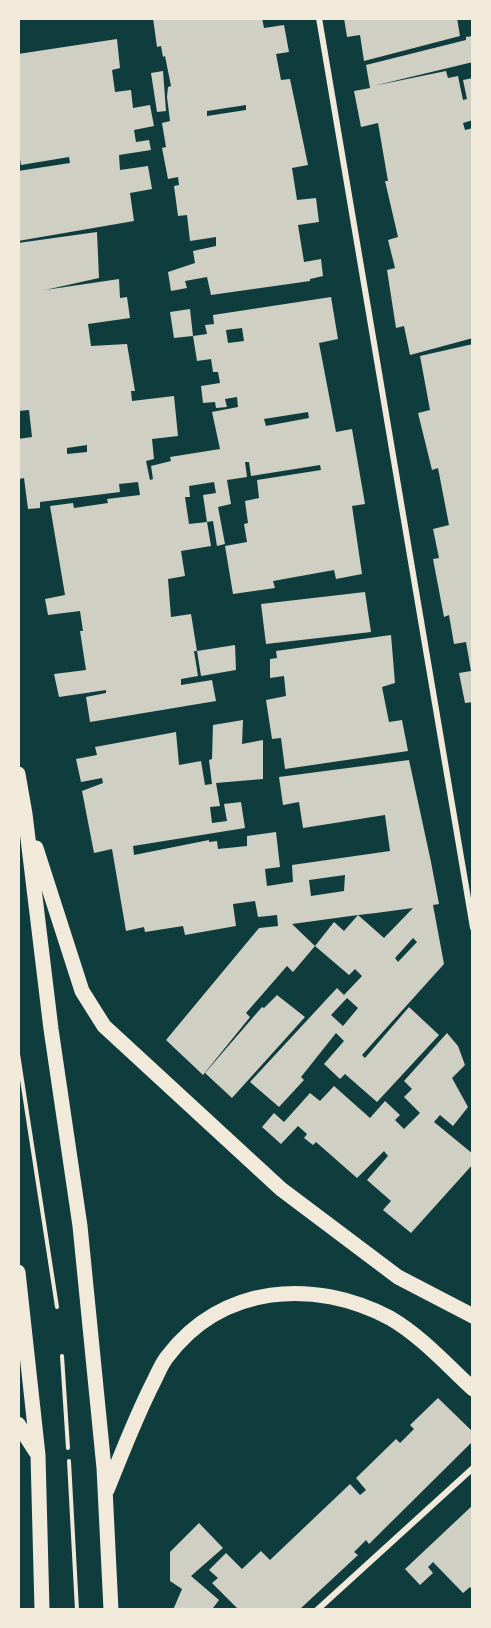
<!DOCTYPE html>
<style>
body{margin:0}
#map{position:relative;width:491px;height:1628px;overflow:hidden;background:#0f3d3e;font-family:"Archivo Narrow",sans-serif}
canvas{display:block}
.frame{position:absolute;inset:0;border:20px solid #f1e9da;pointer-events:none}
</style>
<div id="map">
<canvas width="491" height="1628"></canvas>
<div class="frame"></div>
</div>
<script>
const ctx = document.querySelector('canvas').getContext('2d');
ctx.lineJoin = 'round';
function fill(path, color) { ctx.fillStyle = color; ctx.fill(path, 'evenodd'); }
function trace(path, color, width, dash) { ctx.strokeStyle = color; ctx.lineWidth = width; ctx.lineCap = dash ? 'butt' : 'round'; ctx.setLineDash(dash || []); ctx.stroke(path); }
fill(new Path2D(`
 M153,18H262L264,28L284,25L289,52L276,54L281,80L290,79L308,165L292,168L297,200L316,198L319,222L298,225L304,262L321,259L323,276L310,279V281L211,295L207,277L185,281L187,288L171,291L168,272L195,263L193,251L216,246V237L190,241L187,215L178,216L174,186L179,185L178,177L168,179L162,148L166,147L162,123L170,121L167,97L168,87L171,86L165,56L163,57L161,46L157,47ZM246,105V110L207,116V111Z
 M344,18H457L460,36L364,61L360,35L347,37Z
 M473,36V62L373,86L446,71L448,78L458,76L463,100L467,99L463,80L473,78V120L463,123L465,130L473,128V338L410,355L404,326L396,328L387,270L395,268L388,240L398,237L385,181H388L378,123L361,127L354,91L370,88L366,65L466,40V37Z
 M117,39L120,68L112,70L115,92L131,90L133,108L150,105L154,126L134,130L136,142L149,140L151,150L119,155L120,170L148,166L152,189L130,193L134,221L18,241V171L70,163L69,157L21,165L18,147V54Z
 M163,71L166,111L157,112L151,73Z
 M97,232L99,278L45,290L119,279L120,298L127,297L130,318L88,324L91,346L127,344L135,391H131L132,401L174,396L178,436L152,439L154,459L146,461L150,480L153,479L151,466L171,461L170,457L220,449L212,412L238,407L237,397L225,399L227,407L216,408L215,402L203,403L201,386L220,383L218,372H213L211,359L197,361L193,336L207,334L205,325L214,324L213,315L331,297L338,339L319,343L336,432L352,429L365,504L352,506L362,574L336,579L334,570L273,581L275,588L233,594L225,546L247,542L244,524L248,523L245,501L259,498L257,480L321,470L320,465L251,476L249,462H245L247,477L227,480L231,504L218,507L225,544L217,546L213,521L207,522L203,495L216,493L214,482L189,486L190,497H185L189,524L207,522L211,546L181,551L185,576L168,579L171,617L191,614L197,651H194L198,676L181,679V685L212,680L216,701L90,722L86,697L106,693V690L59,697L54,674L86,670L80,631H83L80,611L48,615L45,599L65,595L50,506L73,503L74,508L108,503L107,499L140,495L138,482L119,484L120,492L40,502V508L28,509L24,478L19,479L18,474V439L32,437L29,410L18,411V243ZM242,328L244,341L228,343L226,330ZM308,412L309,418L266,426L264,419ZM87,445V452L67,454V448Z
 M190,309L193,336L174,338L170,312Z
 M473,344V702L465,703L459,673L471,671L466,642L454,644L449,615L444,617L433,559L439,558L433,529L449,525L438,468L432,470L418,413L430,410L420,356Z
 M365,592L371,632L266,644L261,604Z
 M391,635L395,683L382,687L389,722L402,720L408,751L285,769L281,738L272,739L266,700L286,696L284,676L270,678V659L277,658L276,651Z
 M235,645L236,670L201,676L197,651Z
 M243,720L242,744L263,740V779L216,783L220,806L210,807L212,823L227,821L224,804L241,802L245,828L133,846L134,855L209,840V842L217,841L218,849L247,846V836L276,832L280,867L265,869L267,886L293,882L292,865L390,851L385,815L303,828L299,802L283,805L279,777L409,760L431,862L439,904L433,905L444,964L362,1055L365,1058L409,1007L439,1035L377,1102L345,1074L340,1079L324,1064L344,1041L336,1033L301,1077L304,1080L279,1107L250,1082L337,988L344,995L362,976L355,969L349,975L315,946L293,972L287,966L246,1013L250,1017L203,1075L166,1040L259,928L278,926L277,915L258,917L255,901L233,904L236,926L185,935L183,926L145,932L144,927L126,931L112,849L94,853L82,791L103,783L102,778L81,782L76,759L97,755L95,747L176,732L179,765L201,761L205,785L212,784L209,760L212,759L213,725ZM345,875L344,891L311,896L309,880ZM413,908L384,938L358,915L376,913ZM358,915L344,931L334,922L315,946L292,924ZM413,938L417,942L398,962L395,958ZM347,998L358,1008L343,1026L331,1015Z
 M277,995L305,1017L232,1098L205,1073L262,1007L264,1008Z
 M447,1033L458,1046L465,1065L452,1078L468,1107L453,1126L440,1115L434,1122L473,1154V1164L411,1233L383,1210L391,1201L367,1180L388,1156L384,1151L357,1178L316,1142L313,1145L304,1138L307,1134L298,1126L281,1144L262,1127L274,1113L284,1122L310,1093L320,1101L334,1086L370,1118L385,1101L400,1115L395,1120L404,1129L420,1113L404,1097L412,1089L404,1081Z
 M438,1398L473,1432V1441L369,1544L366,1540L354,1552L358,1555L299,1610H239L212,1583L218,1578L209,1570L226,1553L242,1569L261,1551L270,1560L350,1484L360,1495L366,1490L356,1478L396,1439L400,1443L414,1429L410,1425Z
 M473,1505V1591L470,1587L463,1593L433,1562L428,1567L433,1573L420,1585L405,1569Z
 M199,1523L223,1548L191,1576L219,1600L213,1608L217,1610H173L182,1589L170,1581V1552Z`), '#cfcfc3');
trace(new Path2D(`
 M18,1054L57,1307
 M62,1356L68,1448
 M69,1461L77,1610`), '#f1e9da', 4);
trace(new Path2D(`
 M319,18L473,928
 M317,1610L473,1468`), '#f1e9da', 6);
trace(new Path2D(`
 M18,774L25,814L51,1029L80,1226L104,1468L111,1610
 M36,848L82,991L104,1026L281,1189L398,1277L473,1316
 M18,1272L38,1455L42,1610
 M18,1424L36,1452
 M107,1490C122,1453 136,1416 154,1381C158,1373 162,1363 167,1357C222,1284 314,1278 390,1318C421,1336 447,1365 473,1389`), '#f1e9da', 15);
</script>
